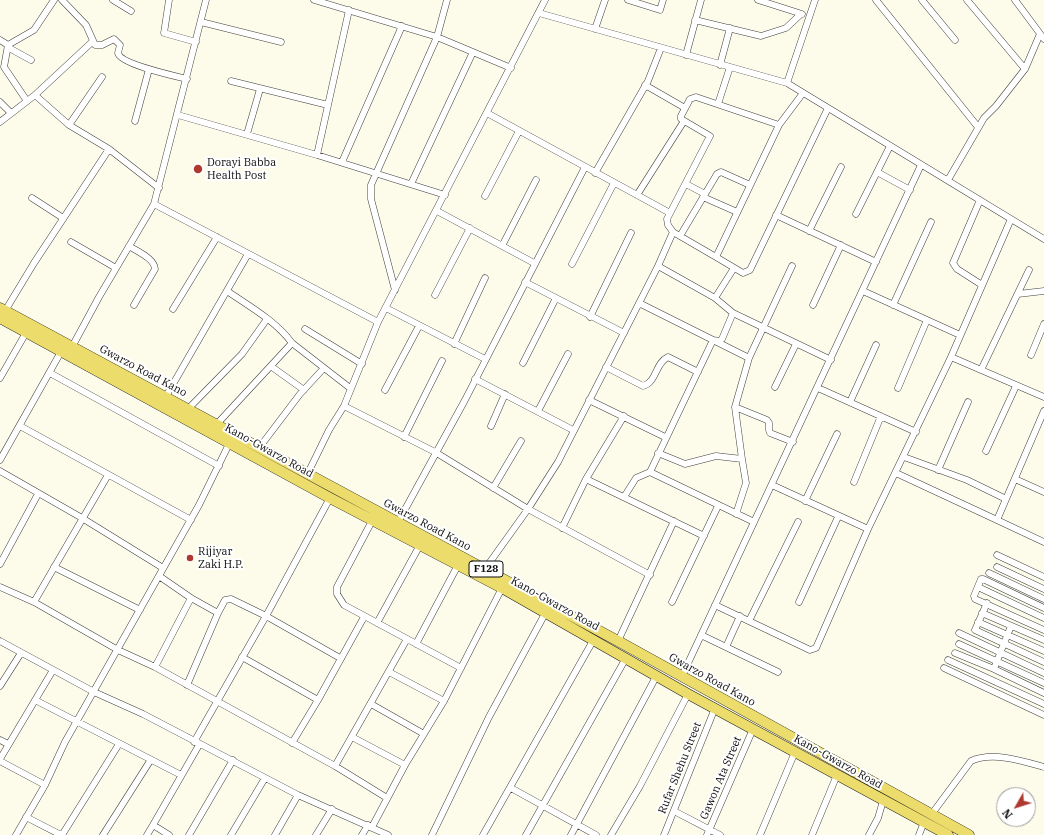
<!DOCTYPE html>
<style>
body{margin:0}
#map{position:relative;width:1044px;height:835px;overflow:hidden;background:#fdfcea;font-family:"IBM Plex Serif",serif}
canvas{display:block}
.north{position:absolute;left:996px;top:787px;width:40px;height:40px;box-sizing:border-box;background:#fff;border:1px solid #9d9d9d;border-radius:50%;rotate:231deg;font-size:11px;font-weight:700;line-height:16px;text-align:center;color:#0b0b0b}
.north::after{content:'';display:block;margin:auto;width:14px;height:18px;background:#ad3930;clip-path:polygon(50% 0,100% 100%,50% 72%,0 100%)}
</style>
<div id="map">
<canvas width="1044" height="835"></canvas>
<div class="north">N</div>
</div>
<script>
const ctx = document.querySelector('canvas').getContext('2d');
ctx.lineJoin = 'round';
function trace(path, color, width, dash) { ctx.strokeStyle = color; ctx.lineWidth = width; ctx.lineCap = dash ? 'butt' : 'round'; ctx.setLineDash(dash || []); ctx.stroke(path); }
function label(font, color, halo, rows, align = 'center') {
  ctx.font = font + ' "IBM Plex Serif",serif'; ctx.lineWidth = 4; ctx.setLineDash([]); ctx.textBaseline = 'middle'; ctx.strokeStyle = halo; ctx.fillStyle = color; for (const [text, x, y, turn = 0] of rows) {
    ctx.save(); ctx.translate(x, y); ctx.rotate((+turn || 0) * Math.PI / 180); ctx.textAlign = isNaN(turn) ? turn : align; if (halo) ctx.strokeText(text, 0, 0); ctx.fillText(text, 0, 0); ctx.restore();
  }
}
const street = new Path2D(`
 M62,0L86,25L95,45H102L114,39L120,45L118,53C120,64 175,76 187,79
 M113,0L131,11
 M169,0L164,33L196,42
 M314,0L437,37L511,68
 M628,0L660,10L663,0
 M758,0L802,14
 M876,0L978,127
 M922,0L955,40
 M967,0L1025,69
 M1015,0L1044,39
 M539,13L787,83L1044,239
 M695,20L761,36L786,28L801,14
 M201,22L281,42
 M595,29L605,0
 M0,40L8,45L4,67L27,101
 M8,45L34,30L54,0
 M9,48L31,60
 M686,55L701,0
 M720,65L730,28
 M231,81L328,105
 M787,83L815,0
 M645,85L685,108
 M35,95L69,125L109,149L159,188
 M0,102L11,113
 M718,104L730,67
 M487,113L670,213
 M178,115L317,155L349,10
 M135,121L149,69
 M0,122L35,95L92,42
 M69,125L102,77
 M247,134L260,89
 M317,155L445,195
 M342,162L402,26
 M877,172L910,190
 M595,173L648,81L661,48
 M948,180L984,118L996,106L1025,69L1040,34
 M411,184L473,52
 M686,184L705,194
 M637,195L684,121
 M485,196L519,131
 M703,197L737,212
 M32,198L63,218
 M980,200L953,263L957,269L982,285
 M154,204L378,322
 M437,211L534,263
 M856,214L890,146
 M776,215L876,262
 M809,231L841,167
 M673,232L716,257L779,125
 M680,236L717,174L721,172L750,185
 M71,242L116,268
 M129,246C138,252 154,258 155,269L134,305
 M502,246L536,180
 M716,257L743,273L750,270L828,108
 M572,264L614,183
 M658,266L715,298L733,313L722,339L720,341L713,340L650,472L754,522
 M525,282L624,333
 M395,290L371,199V185L437,37L447,0
 M227,291C249,306 276,321 292,343L350,388
 M863,291L960,335
 M1018,294L1044,291
 M435,295L470,228
 M715,298L734,268
 M639,303L749,358L792,266
 M813,305L841,245
 M893,305L931,222
 M386,308L485,359
 M173,309L217,237
 M5,311L34,263L109,149
 M733,313L831,360
 M590,317L631,233
 M305,329L362,364
 M454,344L485,278
 M72,347L99,297L154,204L206,0
 M1031,355L1044,324
 M951,357L1044,397
 M523,363L556,298
 M272,367L304,390
 M606,367L643,386C657,382 655,363 668,357L698,372
 M981,370L1029,270
 M50,373L219,466
 M0,378L27,331
 M475,379L573,430
 M775,387L796,344
 M818,388L916,432
 M898,388L927,320
 M385,390L419,326
 M165,398L248,254
 M589,400L665,437
 M850,402L876,345
 M344,406L435,452L528,509L650,575
 M735,407L767,420L769,423V430L770,433L793,442
 M188,409L242,354L267,319
 M538,411L568,354
 M1044,411L997,520L1044,542
 M216,425L292,343
 M20,426L191,520
 M491,426L505,394
 M404,437L442,361
 M259,448L300,394L323,369
 M986,451L1016,386
 M658,453L685,464L716,456L742,459L735,407L749,358
 M904,457L967,480L1006,499
 M0,460L62,350
 M938,470L968,402
 M0,471L82,518L163,568
 M896,473L997,520
 M307,475L329,430L344,406L378,322L545,0
 M586,479L704,536
 M1015,479L1044,492
 M854,482L881,416
 M772,485L868,529
 M493,488L521,441
 M624,497L636,478L650,472
 M805,501L837,434
 M736,514L746,483L742,459
 M372,521L337,587V594L344,605L461,668
 M397,524L465,400L585,167
 M562,528L586,479L624,416
 M997,555L1044,577
 M0,564L38,494
 M54,567L140,610
 M997,567L1044,589
 M485,569L528,509L558,462L658,266L673,232L668,225L667,219L710,136L681,119V116L690,99L696,97L779,125L803,93
 M989,573L1044,599
 M159,576L191,598L218,613L187,685
 M0,587L34,602L118,650L155,667L335,766L387,798
 M978,587L1044,618
 M34,602L108,475
 M672,602L718,506
 M799,602L838,517
 M987,603L975,630L1044,662
 M715,605L810,650L816,648L868,529L951,357L1011,219
 M1044,608L983,579H981L974,596L975,599L1044,630
 M218,613L225,600L231,599L266,616L340,658
 M982,613L1044,640
 M749,621L798,522
 M978,622L1044,651
 M377,623L420,545
 M959,633L1044,673
 M701,635L778,672
 M0,641L94,692L143,714L298,795L388,835
 M618,641L674,521
 M416,644L458,565
 M959,644L1044,683
 M726,647L740,616
 M955,653L994,669L1044,693
 M242,657L318,700
 M948,660L1044,704
 M995,666L1011,626
 M155,667L191,598
 M944,668L1044,715
 M389,672L444,701
 M682,676L921,165
 M0,686L21,653
 M35,700L181,775
 M371,704L424,734
 M352,737L405,765
 M0,740L8,744
 M194,742L266,616L330,498
 M292,743L318,700L364,617
 M0,759L53,670
 M0,761L45,785
 M335,766L407,639
 M511,788L596,835
 M674,811L720,835
 M931,815L971,761C992,751 1023,761 1044,767
 M26,817L61,835
 M372,827L405,765L444,701L502,588
 M16,835L45,785L65,742L199,505L229,444
 M62,835L119,744
 M103,835L150,761
 M147,835L153,825
 M169,835L153,825L199,745
 M189,835L233,760
 M231,835L265,778
 M275,835L298,795
 M316,835L332,809
 M362,835L368,825
 M432,835L489,717L547,610
 M483,835L594,639
 M526,835L626,658
 M571,835L657,675
 M611,835L640,786L688,694
 M664,835L715,708
 M707,835L753,729
 M760,835L795,752
 M812,835L837,775
 M869,835L878,818L883,801
 M919,835L924,822`);
const primary = new Path2D(`
 M0,308L618,641L969,835
 M0,318L330,498L502,588L688,694L948,835`);
trace(street, '#3e3e3e', 7);
trace(primary, '#1c1c1c', 11);
trace(street, '#fff', 6);
trace(primary, '#ecdc6c', 10);
for (const [x, y, r, color] of [
 [198,169,5,"#ad3930"],
 [190,558,4,"#ad3930"]
]) { const dot = new Path2D(); dot.arc(x, y, r, 0, 2 * Math.PI); ctx.fillStyle = color; ctx.fill(dot); trace(dot, '#fff', 1.5); }
for (const [x, y, w] of [
 [486,569,34]
]) { const box = new Path2D(); box.roundRect(x - w / 2, y - 8, w, 16, 3); ctx.fillStyle = '#fff'; ctx.fill(box); trace(box, '#0b0b0b', 1); }
label('bold 10px', '#0b0b0b', null, [
 ["F128",486,569]
]);
label('11px', '#0b0b0b', '#fff', [
 ["Dorayi Babba",207,163],
 ["Health Post",207,176],
 ["Rijiyar",198,552],
 ["Zaki H.P.",198,565]
], 'left');
label('11px', '#0b0b0b', '#fff', [
 ["Gwarzo Road Kano",143,371,28],
 ["Kano-Gwarzo Road",269,451,29],
 ["Gwarzo Road Kano",427,525,28],
 ["Kano-Gwarzo Road",555,604,29],
 ["Gwarzo Road Kano",712,680,29],
 ["Kano-Gwarzo Road",838,762,29],
 ["Rufar Shehu Street",680,768,-68],
 ["Gawon Ata Street",721,778,-67]
]);
</script>
